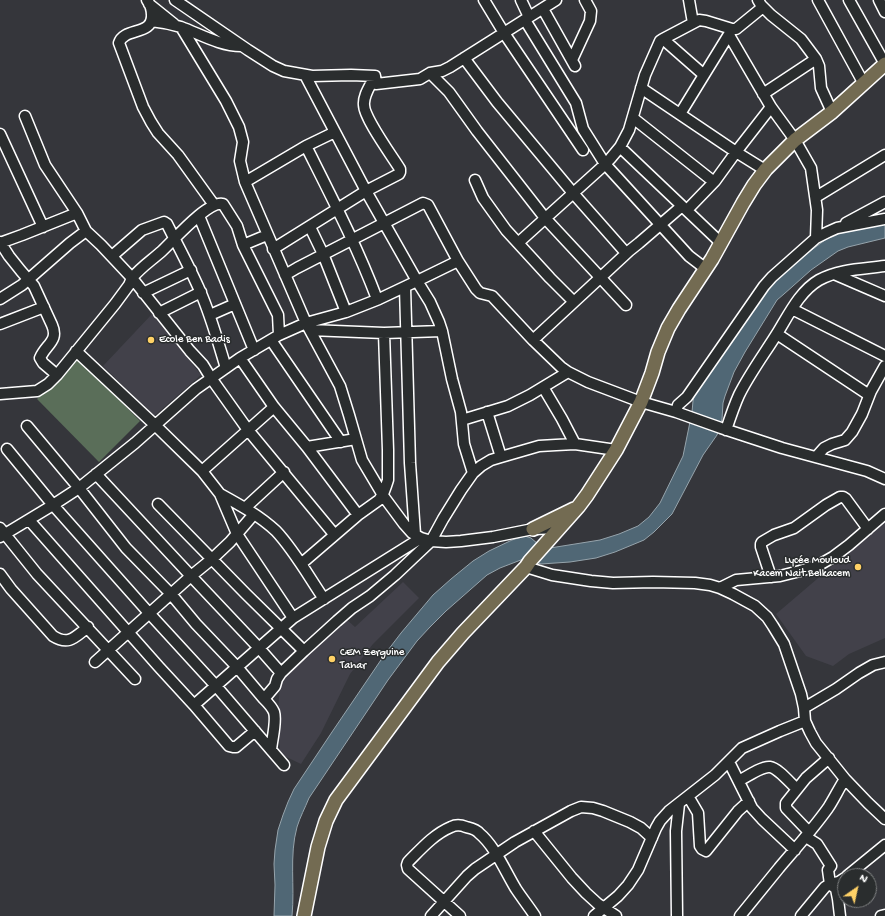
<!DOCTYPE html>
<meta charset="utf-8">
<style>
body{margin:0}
#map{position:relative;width:885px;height:916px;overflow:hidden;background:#35363b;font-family:"Gochi Hand",sans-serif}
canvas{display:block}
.north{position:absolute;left:837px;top:868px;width:40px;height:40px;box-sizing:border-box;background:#2a2d2e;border:1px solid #7f8182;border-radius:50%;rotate:34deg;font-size:11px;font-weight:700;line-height:16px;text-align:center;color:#fff}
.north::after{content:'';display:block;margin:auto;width:14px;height:18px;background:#ffd166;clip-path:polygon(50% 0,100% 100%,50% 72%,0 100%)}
</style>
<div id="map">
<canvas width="885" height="916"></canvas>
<div class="north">N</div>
</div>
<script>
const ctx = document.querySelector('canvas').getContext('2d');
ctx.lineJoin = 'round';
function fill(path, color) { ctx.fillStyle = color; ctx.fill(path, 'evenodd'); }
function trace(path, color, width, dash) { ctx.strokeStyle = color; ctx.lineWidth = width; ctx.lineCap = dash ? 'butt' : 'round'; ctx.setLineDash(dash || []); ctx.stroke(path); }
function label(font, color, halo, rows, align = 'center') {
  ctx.font = font + ' "Gochi Hand",sans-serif'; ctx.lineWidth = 3; ctx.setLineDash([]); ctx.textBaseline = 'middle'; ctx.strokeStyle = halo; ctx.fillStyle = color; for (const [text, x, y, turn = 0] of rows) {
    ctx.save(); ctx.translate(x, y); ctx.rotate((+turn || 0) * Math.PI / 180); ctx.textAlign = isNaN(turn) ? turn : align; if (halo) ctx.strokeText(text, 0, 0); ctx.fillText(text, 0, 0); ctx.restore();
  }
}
fill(new Path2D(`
 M152,314L201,375L154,416L103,366Z
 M885,521V638L849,654L833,666L806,656L776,614Z
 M403,582L419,598L373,644L350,674L321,733L301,764L280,754L278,713L280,682L345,618L355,627Z`), '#42414a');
fill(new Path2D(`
 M79,359L140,421L99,462L37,399Z`), '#5a6e59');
const water = new Path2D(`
 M885,222V238L848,247L838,251L811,270L784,294L777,300L745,352L734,372L725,396L723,403L722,419L717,435L703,455L672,514L654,532L644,540L615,552L596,558L570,562L541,564L526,558L500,568L487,575L446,611L430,627L417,641L388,680L309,798C305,808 300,817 297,827C289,856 295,886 292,916H274L275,885L274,864L275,850L278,830L283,815L288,802L294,789L332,732L385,654L401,633L433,595L451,579L473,561L489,551L512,540L525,536L531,538L538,544L550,548L600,540L619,534L638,526L649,517L660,503L683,456L692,412L693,401L696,389L770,284L805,255L829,237L835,234Z`);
fill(water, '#506775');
trace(water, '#96a4ac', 1);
const minor = new Path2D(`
 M147,0C150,4 152,9 152,15C153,36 124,27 119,43L143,107L151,122L158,133L178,155L214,205
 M175,0L248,50L273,66L284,71L312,76L351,75L375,76L376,84L420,79L430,73L442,71L450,67L556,0
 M484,0L504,33L583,150
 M521,0L529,17
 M689,0L693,23
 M758,0L761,5L771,15L801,39L816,59L819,66L821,88L832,112
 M818,0L864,84
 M849,0L885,64
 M879,0L885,12
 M149,4L174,24
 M543,9L575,66
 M525,20L576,103L583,129L605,164L689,256L706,269
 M151,21C161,22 171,24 181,27C200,34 220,46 241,46
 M181,27L226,101L239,127L243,142L240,161L245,182L306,323L340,386L349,415L362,460L384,497L404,524L412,533L421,538L431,541L446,542L461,541L493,537L533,529L560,528
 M729,35L771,107L795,140L811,168L817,210L816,238
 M663,39L704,75
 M464,58L497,102L573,193L626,253
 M572,60L590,21L591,11L585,0
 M430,73L449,92L477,131L545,218L626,305
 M305,75L366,191L417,281L430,302L439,322L442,331L452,379L461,412L464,444L473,473
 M641,88L736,152L765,170
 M763,94L816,59
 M680,114L731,31
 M25,116L45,165L77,213L86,231L101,245L132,278C141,267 152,260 162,251C173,241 208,200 223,204L237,226L243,245L278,315L279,335
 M633,118L714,182
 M0,134L43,227
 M306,146C331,196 357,246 377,299
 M620,147L721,243
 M475,180L483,198L506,230L550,278L574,302
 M245,182L306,146L335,132
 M816,197L885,155
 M687,210L715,181L736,152L771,107
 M199,216L254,350
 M846,223L885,202
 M310,227L323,254L346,312
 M0,242L9,256L21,271L34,286L52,325C59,341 46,344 40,358L43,363L57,375
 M0,243L22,235L77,213
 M518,243L601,168L610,159L620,147L629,130L645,75L660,41L663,39L699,20L706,21L732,29H736L763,7
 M243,245L267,235
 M273,249L366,191L399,174L400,172V169C392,156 364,118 364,105C363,95 371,85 375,76
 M112,256L142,230L164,222L167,224C178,246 190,268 200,291C211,316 218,342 226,368
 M834,274L885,296
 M285,275L297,268L423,203L428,205L458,261
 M132,278L190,351L203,365L211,378L248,430L334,534
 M405,287L410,463L415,534
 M143,293L191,270
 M0,299L22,285L70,243L86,231
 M792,309L885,356
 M159,313L201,292
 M210,315L235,304
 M0,324L44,307
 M310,330L384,333L442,331
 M777,334L869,395
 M271,340L341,442
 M533,340L629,251L639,243L682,206
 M76,351L155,425L202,471L220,494L237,534L293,618
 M240,358L274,407L307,447L358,515
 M543,387L562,419L575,444
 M0,394L37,391L48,384L57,375L115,304L129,285L132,278
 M487,412L501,457
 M676,412L678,405L687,397L764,286L772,277L816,238L828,232L837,228L885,219
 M462,420L508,406L530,395L568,372
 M27,426L79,488L126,548L171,594L196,624L237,667L264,699
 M726,430C730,418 734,406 739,395C750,373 765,353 778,332C789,314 800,291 819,280C839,269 863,269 885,266
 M307,447L356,439
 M7,449L53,505L149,613L216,686L284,765
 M816,457L824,448L832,444L845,440L852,432L862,414L871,391L885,366
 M202,471L274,407
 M96,474L191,576L259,648L281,673
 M220,494C240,505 260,516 276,531C294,550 309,577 324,599
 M158,504L246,594L304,651
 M245,508L284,472
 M29,520L159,667L194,705L229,746L233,747H236L255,731
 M0,528L37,574L135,679
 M0,537L53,505L79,488L135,443L196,389L240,358L279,335L306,323L346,312L379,299L417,281L458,261L476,289L480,293L492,296L533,340L561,367L568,372L588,382L641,402L676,412L721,428L782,448L867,471L885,479
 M301,564L358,515L379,500L383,494L386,486L388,480V450L384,333
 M526,567L552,575L591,581L613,583L653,582L695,583L710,585L720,588L733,594L755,606L767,617L773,626L784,644L801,694L804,708L805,721L810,732L816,743L845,779C839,788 834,799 828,808C813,829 796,848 779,868C766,884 753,900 740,916
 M0,574L11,589L53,636C69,646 75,637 88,627
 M771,577L761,547V544L762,542L774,535L794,528L826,505L840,497H843L846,499L868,529
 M720,588L736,580L780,576L800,571L819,565L833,557L849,545L885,514
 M95,662L191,576L212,559L230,542L254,514
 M194,705L293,618L421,538
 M804,708L836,689L859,673L873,665L885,662
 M271,750C272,739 277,721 274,712C272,707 268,703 264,699L275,686L277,679L281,673L304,651L337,621L352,608L370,596L395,575L431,541L443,519L461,490L473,473L481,466L491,460L501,457L539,446L556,445L575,444L616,450
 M729,762L752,808L762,819L795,850
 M845,779L868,803L885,819
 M739,781C746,777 762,766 770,767C778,768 791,784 797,789
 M688,796L698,813L700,846L702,849L706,851L738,811L749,801
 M534,831L572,878L586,893L598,904L616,916
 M809,832L786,808V803L806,778L829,758
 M806,837L817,844L831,866L828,870L830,884L836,889L838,899L840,916
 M847,876L885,845
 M431,916L467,876L475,869L515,842L571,811L581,807L593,808L603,811L630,822L641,828L652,838
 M460,916L408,869L407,865L408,862C421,849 434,834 451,827C455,825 461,825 466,827C470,828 476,829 479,833C495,846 505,871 516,889C522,898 529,907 535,916
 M594,916L618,896L628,885L638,870L656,828L660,821L669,811L715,775L742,748L780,731L805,721
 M677,916L676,831L679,804
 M801,916L825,887L830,884L839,882L845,878
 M881,916L885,915`);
const major = new Path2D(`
 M533,529L574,509
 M304,916L318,847L326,821L336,800L438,662L463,633L526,567L530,561L578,507L587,495L616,450L641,402L652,373L658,352L668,328L679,309L712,259L743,203L754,185L766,169L795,140L832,112L885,64`);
trace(minor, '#fff', 13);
trace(major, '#fff', 16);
trace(minor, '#2a2d2e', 10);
trace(major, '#736b52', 13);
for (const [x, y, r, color] of [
 [151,340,4,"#ffd166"],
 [858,567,4,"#ffd166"],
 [332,659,4,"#ffd166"]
]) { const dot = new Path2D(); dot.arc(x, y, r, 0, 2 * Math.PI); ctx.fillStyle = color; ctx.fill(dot); trace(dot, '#2a2d2e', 1.5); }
label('11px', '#fff', '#2a2d2e', [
 ["Ecole Ben Badis",159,340],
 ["Lycée Mouloud",850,561,"right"],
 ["Kacem Nait Belkacem",850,574,"right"],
 ["CEM Zerguine",340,653],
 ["Tahar",340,666]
], 'left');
</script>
